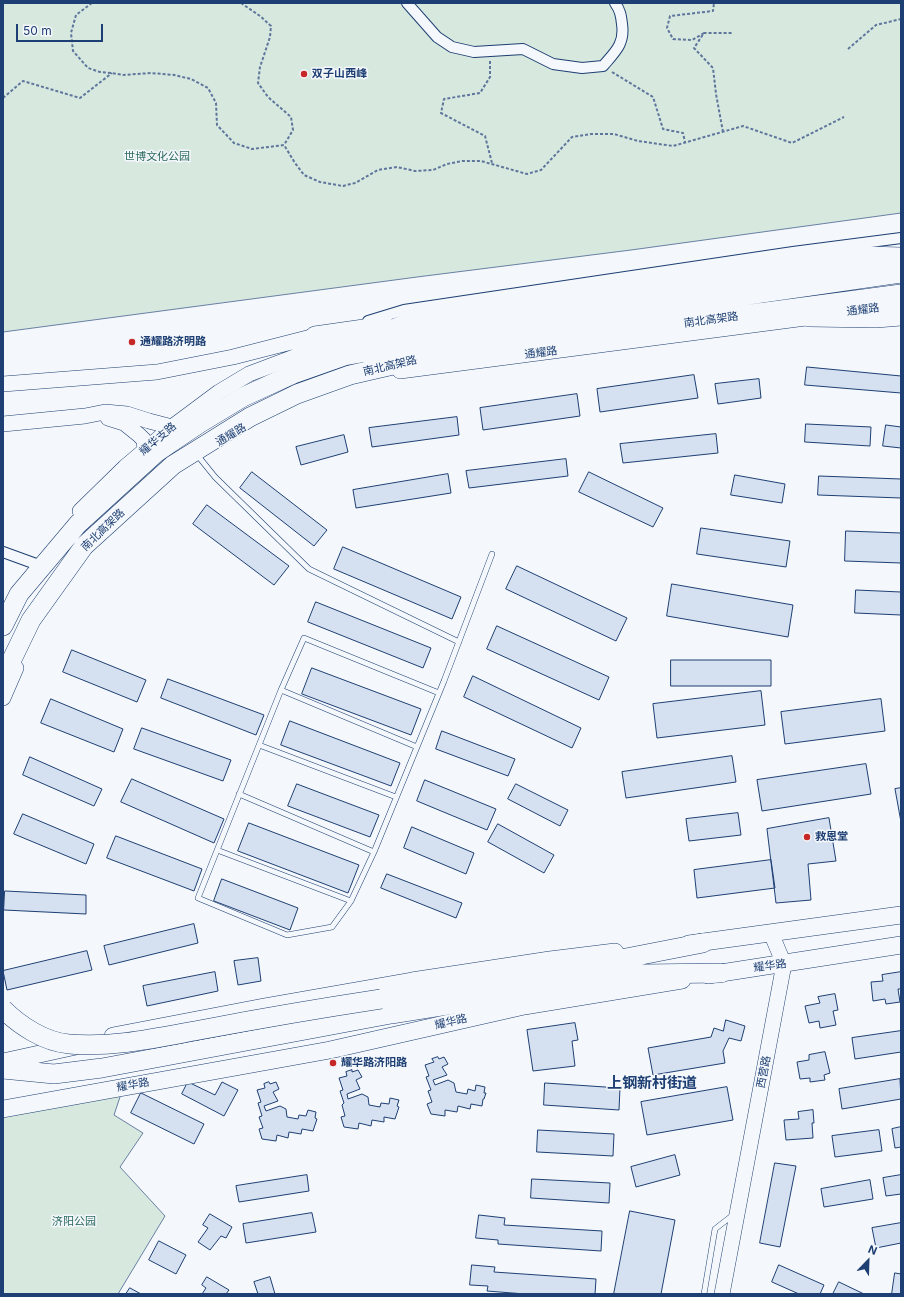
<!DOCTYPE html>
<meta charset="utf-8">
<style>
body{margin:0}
#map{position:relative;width:904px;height:1297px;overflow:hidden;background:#f4f7fb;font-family:Inter,sans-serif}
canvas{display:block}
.frame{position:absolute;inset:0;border:4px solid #1d3f73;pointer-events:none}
.north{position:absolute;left:848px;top:1241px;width:40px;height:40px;-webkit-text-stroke:3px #f4f7fb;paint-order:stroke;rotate:23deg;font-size:11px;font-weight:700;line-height:16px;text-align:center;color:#1d3f73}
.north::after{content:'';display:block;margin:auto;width:14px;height:18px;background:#1d3f73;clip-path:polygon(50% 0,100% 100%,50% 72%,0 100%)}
.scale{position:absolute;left:16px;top:24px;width:87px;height:18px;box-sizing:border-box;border:2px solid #1d3f73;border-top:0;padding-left:5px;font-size:12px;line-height:14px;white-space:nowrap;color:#1d3f73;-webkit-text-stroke:3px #f4f7fb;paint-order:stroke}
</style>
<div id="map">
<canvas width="904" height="1297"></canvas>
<div class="frame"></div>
<div class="north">N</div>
<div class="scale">50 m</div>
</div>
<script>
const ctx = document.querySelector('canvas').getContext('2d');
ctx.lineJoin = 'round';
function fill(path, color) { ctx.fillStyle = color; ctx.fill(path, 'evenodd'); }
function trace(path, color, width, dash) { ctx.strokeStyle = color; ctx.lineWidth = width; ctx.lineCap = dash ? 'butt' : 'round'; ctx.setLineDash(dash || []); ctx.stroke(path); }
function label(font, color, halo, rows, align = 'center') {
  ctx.font = font + ' Inter,"Noto Sans SC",sans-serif'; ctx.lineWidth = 3; ctx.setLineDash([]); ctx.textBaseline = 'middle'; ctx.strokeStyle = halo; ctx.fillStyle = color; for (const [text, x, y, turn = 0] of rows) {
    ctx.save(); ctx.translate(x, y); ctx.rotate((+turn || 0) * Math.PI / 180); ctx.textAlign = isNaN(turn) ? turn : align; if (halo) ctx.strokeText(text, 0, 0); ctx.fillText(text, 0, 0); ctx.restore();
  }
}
const green = new Path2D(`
 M3,3H901V213L631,250L417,277L3,332Z
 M122,1091L114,1115L143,1133L120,1167L165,1216L118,1294H3V1113Z`);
fill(green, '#d7e8df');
trace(green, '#687fa3', 1);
const building = new Path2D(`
 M807,367L901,376V393L805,385Z
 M694,375L698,398L600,412L597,389Z
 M759,379L761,398L718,404L715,384Z
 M577,394L580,416L483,430L480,408Z
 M457,417L459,435L372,447L369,428Z
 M806,424L871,427L870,446L805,442Z
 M886,425L901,427V448L883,446Z
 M716,434L718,453L623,463L620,444Z
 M344,435L348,452L301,465L296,447Z
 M566,459L568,476L469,488L466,471Z
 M252,472L327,530L314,546L240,488Z
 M589,472L663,508L653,527L579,492Z
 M448,474L451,493L356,508L353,490Z
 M735,475L785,484L782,503L731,495Z
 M819,476L901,479V498L818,495Z
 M207,505L289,566L274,585L193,524Z
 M701,528L790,541L786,567L697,554Z
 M846,531L901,533V563L845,561Z
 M343,547L461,597L452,619L334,569Z
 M517,566L627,618L616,641L506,589Z
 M672,584L793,605L788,637L667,616Z
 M856,590L901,592V615L855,613Z
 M316,602L431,648L423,668L308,622Z
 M497,626L609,677L599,700L487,649Z
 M72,650L146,680L137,702L63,672Z
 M671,660H771V686H671Z
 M312,668L421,709L411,735L302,694Z
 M473,676L581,728L572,748L464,697Z
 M168,679L264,715L256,735L161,698Z
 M761,691L765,725L657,738L653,704Z
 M51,699L123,729L114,752L41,723Z
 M881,699L885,731L785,744L781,712Z
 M290,721L400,763L391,786L281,745Z
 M142,728L231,760L223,781L134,749Z
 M442,731L515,759L508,776L436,749Z
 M732,756L736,782L626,798L622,772Z
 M30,757L102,789L94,806L23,775Z
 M866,764L871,794L762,811L757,780Z
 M132,779L224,819L214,843L121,802Z
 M425,780L496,809L487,830L417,801Z
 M297,784L379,815L370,837L288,806Z
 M516,784L568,810L560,826L508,799Z
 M901,788V822L895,789Z
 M738,813L741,835L689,841L686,819Z
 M23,814L94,844L86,864L14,834Z
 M829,818L836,861L808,864L811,900L776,903L767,829Z
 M249,823L359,865L348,893L238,851Z
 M498,824L554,855L544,873L488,842Z
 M412,827L474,853L466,874L404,848Z
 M116,836L202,869L194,891L107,858Z
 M771,860L775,888L697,898L694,870Z
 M387,874L462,903L456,918L381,888Z
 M222,879L298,908L290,930L214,901Z
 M5,891L86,895V914L4,910Z
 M194,924L198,943L109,965L104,946Z
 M87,951L92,970L7,990L3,971Z
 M258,958L261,981L238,985L234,961Z
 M215,972L218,991L147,1006L143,986Z
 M901,972V989H898L900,1002L886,1004L885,999L873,1001L871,982L883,981L882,975Z
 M835,994L838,1010L833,1011L836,1025L820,1028L819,1021L809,1023L805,1006L820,1003L818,997Z
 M726,1020L745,1026L741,1041L729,1038L723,1051L725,1063L653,1075L648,1048L711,1037L714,1028L723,1031Z
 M575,1023L578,1040L572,1041L575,1066L533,1071L527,1030Z
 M901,1031V1052L855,1059L852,1038Z
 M825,1052L830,1073L824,1075L825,1080L810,1082V1078L800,1079L797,1062L809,1060V1055Z
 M438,1057L439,1059L444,1057L448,1064L442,1067L447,1075L433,1080L435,1085L448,1080L454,1083L456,1092L467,1094L468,1089L475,1091L476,1085L485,1087L484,1093H486L484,1099H483L482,1106L471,1104L470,1109L458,1106L457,1112L445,1110V1116L431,1114L427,1104L432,1102L428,1091L431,1090L426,1077L429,1076L425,1065L434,1062L432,1059Z
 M352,1070V1072L358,1070L362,1077L356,1080L360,1089L347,1094L348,1099L362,1094L368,1097L369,1105L380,1107L381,1103L389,1104L390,1098L399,1100L397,1106L399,1107L395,1119L384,1117V1122L372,1120L371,1126L359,1123L358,1129L344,1127L341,1117L345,1116L342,1105L344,1103L340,1091L343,1090L339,1078L347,1076L346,1072Z
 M900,1079L901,1099L842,1109L839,1089Z
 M188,1082L215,1095L222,1082L238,1090L224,1116L182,1094Z
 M269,1082L270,1084L276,1082L279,1089L273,1092L278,1101L264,1106L266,1111L280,1106L286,1109L287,1117L298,1119L299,1115L306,1116L308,1110L316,1112L315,1118L317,1119L313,1131L302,1129L301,1134L289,1132L288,1138L277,1135L276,1141L262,1139L259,1129L263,1128L259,1117L262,1116L258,1103L261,1102L257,1090L265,1088L264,1084Z
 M545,1083L620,1088L619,1110L544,1105Z
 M727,1087L733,1120L647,1135L641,1102Z
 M141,1093L204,1124L194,1144L131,1113Z
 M813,1110L814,1123H812L813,1138L786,1140L784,1120L799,1119L798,1112Z
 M901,1127V1147L895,1148L892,1129Z
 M538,1130L614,1134L613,1156L537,1152Z
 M879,1130L882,1151L835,1157L832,1136Z
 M675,1155L680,1175L636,1187L631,1167Z
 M775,1163L796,1166L780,1247L760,1243Z
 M307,1175L309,1191L239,1202L236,1186Z
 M901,1175V1194L886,1196L883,1178Z
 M532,1179L610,1183L609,1203L531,1198Z
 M870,1180L873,1199L824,1207L821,1189Z
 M630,1211L675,1220L661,1294H614Z
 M312,1213L316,1232L246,1243L243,1224Z
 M210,1214L232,1227L226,1238L221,1236L210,1250L198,1242L208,1228L203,1225Z
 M479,1215L505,1218L504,1225L602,1231L601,1251L498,1244V1240L476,1238Z
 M901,1223V1243L876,1248L872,1228Z
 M159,1241L186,1255L176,1274L149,1260Z
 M472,1265L495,1267L494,1272L596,1279L595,1294H525L487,1291L488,1286L470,1285Z
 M779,1265L824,1285L820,1294H799L772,1282Z
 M895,1273L901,1274V1294H892Z
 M207,1277L229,1290L226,1294H202L206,1288L202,1285Z
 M270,1277L275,1294H258L254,1282Z
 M839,1282L864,1294H833Z
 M130,1288L141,1294H126Z`);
fill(building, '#d5e0f0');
trace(building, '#1d3f73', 1);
const lane = new Path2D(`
 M198,456L215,477L309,569L459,642
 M281,690L417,747
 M439,693L304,638L281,690L198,898L287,935L332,927L351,901L374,852L444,681L492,554
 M259,745L396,797
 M239,794L374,852
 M217,850L351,901
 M704,1294L715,1229L733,1215`);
const street = new Path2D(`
 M407,3L437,37L452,47L474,52L523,49L553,64L582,68L603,66C615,52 625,44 622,24C621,15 620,10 615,3
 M368,321L404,310L793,252L901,238
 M3,552L36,564`);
const secondary = new Path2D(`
 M860,311L901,306
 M400,371L821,316
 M3,384L157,372L233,357L315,336
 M108,418L124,423L139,435L144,440L145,450
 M3,424L85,416L105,412L127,414L149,421L172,427
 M80,511L125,467L145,450L172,427L219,392L249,374L310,351L369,339L490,319L898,263
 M3,698L16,668
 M722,1294L784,964L771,933`);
const primary = new Path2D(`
 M689,944L901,915
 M708,975L901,945
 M113,1036L264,1007L412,981L550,960L615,952
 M3,1062L76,1046
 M3,1109L330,1050L524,1006L682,980`);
const highway = new Path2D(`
 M809,317L876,318L901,316
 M315,336L385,326
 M369,339L410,322L490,307L686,279L797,261L867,256L901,257
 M3,626L19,594L78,524L157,452L200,423L243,397L293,374L344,356L428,341L901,273
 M3,678L31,620L84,546L173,465L250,417L297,394L350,375L428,357L901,294
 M381,999L554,972L703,943
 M3,1069L54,1074L102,1068L391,1014L642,974L721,973`);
trace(lane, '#1d3f73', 6);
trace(street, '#1d3f73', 12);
trace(secondary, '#1d3f73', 16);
trace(primary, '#1d3f73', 18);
trace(highway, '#1d3f73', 20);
trace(new Path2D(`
 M92,3L76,15L71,33L73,51L88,68L100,72L112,73L123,75L151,73L174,75L191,79L208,88L216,103L217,125L234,143L252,149L284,145L295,163L304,175L320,182L343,186L355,183L378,170L397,167L415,171L433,170L447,164L462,161H481L527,174L541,170L572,137L591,134H614L638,141L673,146L743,126L792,143L844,117
 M241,3L260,16L271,26L270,37L260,67L258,83L268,97L291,117L293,130L284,145
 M704,33L692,40L673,39L667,28L670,16L713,11L714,3
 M848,49L876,25L901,19
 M490,61V77L480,93L444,99L441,113L485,136L492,163
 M612,72L653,97L663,129L683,133L685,142
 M3,98L23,81L80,98L112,73
 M723,132L716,94L713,68L694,48L704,33H732`), '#5e769c', 2, [3, 2]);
trace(lane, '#f4f7fb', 5);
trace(street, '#f4f7fb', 10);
trace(secondary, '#f4f7fb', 15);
trace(primary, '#f4f7fb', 17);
trace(highway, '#f4f7fb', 19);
const highwayBridge = new Path2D(`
 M3,1009C20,1026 45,1042 69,1044C115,1048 160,1037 205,1029C263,1018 322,1008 381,999`);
trace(highwayBridge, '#1d3f73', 20, []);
trace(highwayBridge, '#f4f7fb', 19);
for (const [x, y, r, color] of [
 [304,74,4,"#c62828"],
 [132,342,4,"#c62828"],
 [807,837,4,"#c62828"],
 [333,1063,4,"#c62828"]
]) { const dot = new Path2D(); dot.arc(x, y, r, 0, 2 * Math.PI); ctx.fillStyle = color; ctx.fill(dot); trace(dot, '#f4f7fb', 1.5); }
label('bold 11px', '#1d3f73', '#f4f7fb', [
 ["双子山西峰",312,74],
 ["通耀路济明路",140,342],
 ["救恩堂",815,837],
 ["耀华路济阳路",341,1063]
], 'left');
label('11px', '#2c6c60', '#f4f7fb', [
 ["世博文化公园",157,157],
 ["济阳公园",74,1222]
]);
label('11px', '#1d3f73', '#f4f7fb', [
 ["通耀路",863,310,-7],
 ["南北高架路",711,320,-8],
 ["通耀路",541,353,-7],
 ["南北高架路",390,366,-13],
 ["通耀路",231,435,-31],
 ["耀华支路",158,439,-40],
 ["南北高架路",103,530,-44],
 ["耀华路",770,966,-8],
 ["耀华路",451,1022,-13],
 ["西营路",764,1072,-79],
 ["耀华路",133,1085,-10]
]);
label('bold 15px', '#1d3f73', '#f4f7fb', [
 ["上钢新村街道",652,1083]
]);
</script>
